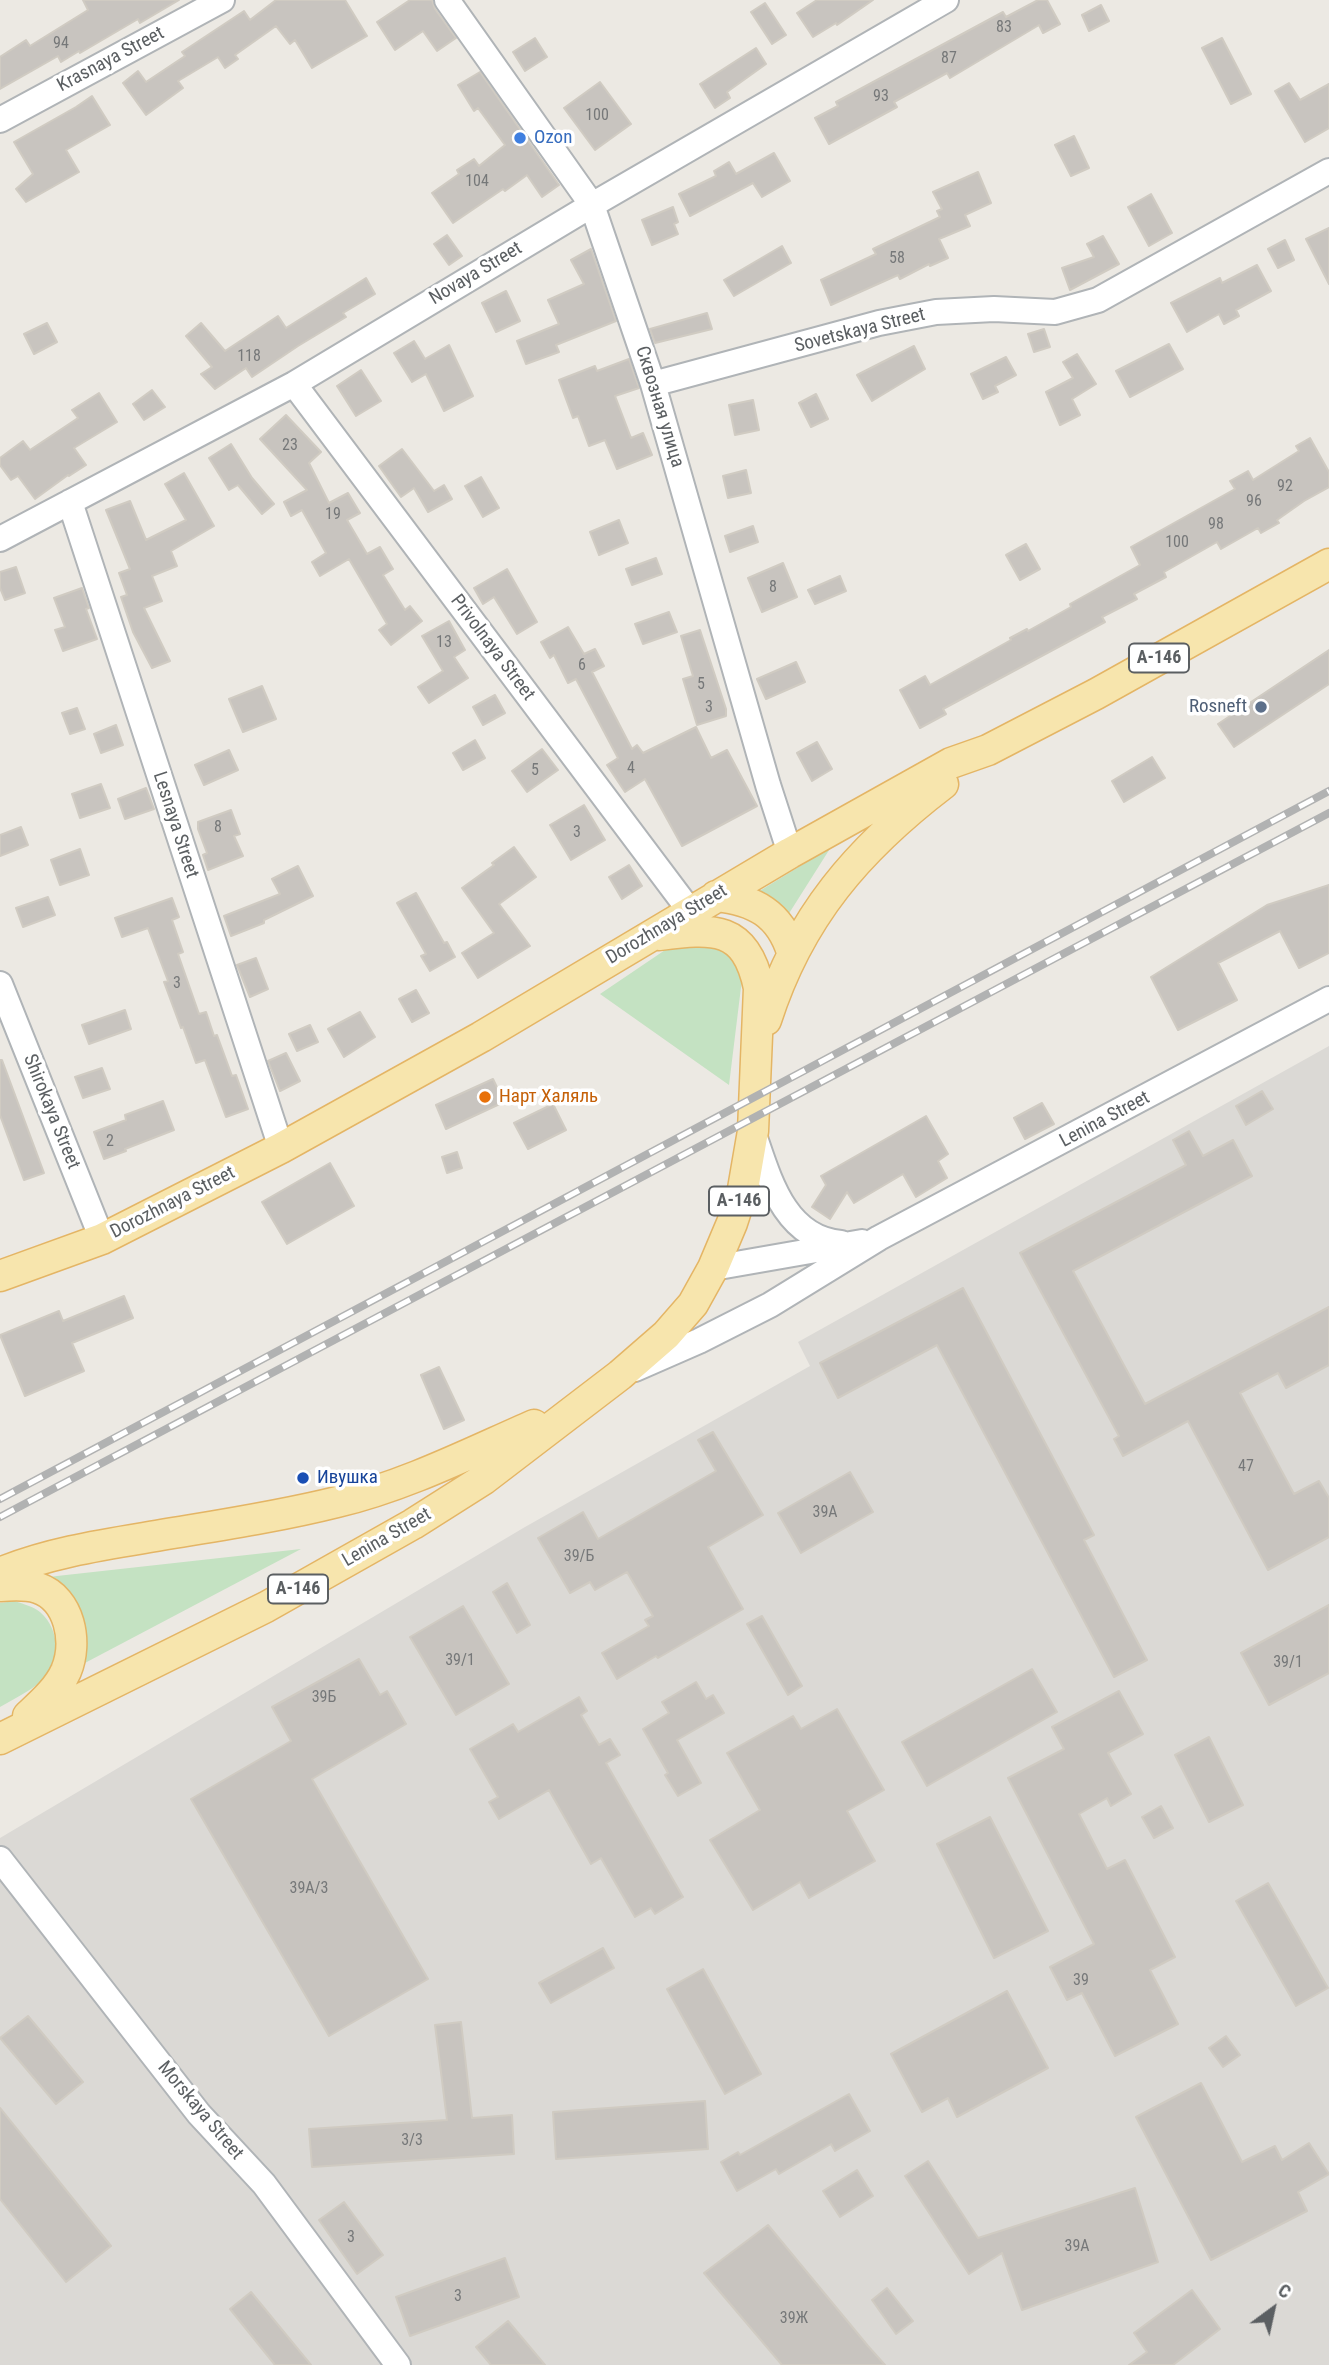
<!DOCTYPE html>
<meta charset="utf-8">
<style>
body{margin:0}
#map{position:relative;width:1329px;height:2365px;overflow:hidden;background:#ece9e3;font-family:"Roboto Condensed",sans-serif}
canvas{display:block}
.north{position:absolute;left:1238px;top:2274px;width:70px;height:70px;-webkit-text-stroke:5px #fff;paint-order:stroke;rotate:33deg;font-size:19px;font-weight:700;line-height:28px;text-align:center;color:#5b5f62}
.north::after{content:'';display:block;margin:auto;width:24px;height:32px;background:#5b5f62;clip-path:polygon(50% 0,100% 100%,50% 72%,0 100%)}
</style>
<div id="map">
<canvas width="1329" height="2365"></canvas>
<div class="north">С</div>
</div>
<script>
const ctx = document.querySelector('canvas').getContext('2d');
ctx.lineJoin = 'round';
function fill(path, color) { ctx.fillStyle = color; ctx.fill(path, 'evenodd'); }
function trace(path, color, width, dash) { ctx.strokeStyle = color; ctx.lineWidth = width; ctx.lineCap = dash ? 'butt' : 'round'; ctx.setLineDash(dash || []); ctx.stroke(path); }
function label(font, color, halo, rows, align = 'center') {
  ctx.font = font + ' "Roboto Condensed",sans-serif'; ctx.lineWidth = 7; ctx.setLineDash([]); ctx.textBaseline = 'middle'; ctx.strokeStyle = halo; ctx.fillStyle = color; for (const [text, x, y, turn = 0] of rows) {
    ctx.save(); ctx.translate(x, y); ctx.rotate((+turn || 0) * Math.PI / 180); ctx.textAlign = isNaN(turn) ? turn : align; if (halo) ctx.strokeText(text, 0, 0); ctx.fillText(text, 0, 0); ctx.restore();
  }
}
fill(new Path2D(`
 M1329,1046V2365H0V1838L525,1527L810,1366L798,1342Z`), '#dbd9d5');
fill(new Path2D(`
 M831,847L788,915L758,892Z
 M690,937L734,952L743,971L729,1085L600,994L671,946Z
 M301,1549L83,1664L48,1577Z
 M15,1601C23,1604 34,1607 40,1612C62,1631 61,1667 38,1684C26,1693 12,1700 0,1707V1603Z`), '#c4e2c2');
const building = new Path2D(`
 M83,0H179L140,23L138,19L80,53L79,51L61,62L58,56L0,89V57L26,40L30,46L88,10Z
 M276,0H345L367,36L312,68L295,40L290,44L276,26L235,55L238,59L225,68L218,57L178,81L183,88L146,115L123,83L138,71L146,82L185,56L182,52L244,11L250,20Z
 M410,0H432L435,9L456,38L437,51L423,31L395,50L377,22Z
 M817,0H873L837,25L836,23L813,37L797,13Z
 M1038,0H1047L1060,24L1043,33L1039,25L950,78L947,73L894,102L897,107L829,144L815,118L838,106L836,102L1003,12L1006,17Z
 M765,3L786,35L772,44L751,12Z
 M1101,5L1109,21L1089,31L1082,15Z
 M535,38L547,57L525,71L513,52Z
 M1222,38L1251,94L1231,104L1202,48Z
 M756,48L766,64L727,92L730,98L715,108L700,84Z
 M480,72L559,185L542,197L527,175L505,191L503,189L453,223L432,193L459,174L457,170L474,159L479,166L505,145L478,108L474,111L458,85Z
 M600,82L631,124L595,150L564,108Z
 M1289,83L1300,100L1329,84V128L1305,142L1275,91Z
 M92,96L110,125L66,150L79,172L26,202L16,189L33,174L14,142L76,107Z
 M1074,136L1089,168L1071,176L1055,145Z
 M774,153L790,181L762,197L753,183L690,216L679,194L716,176L714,171L729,162L736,174Z
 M978,172L991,203L965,215L970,226L939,239L948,258L930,266L929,264L900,279L898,275L831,305L821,280L876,254L873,249L940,217L937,211L942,209L933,192Z
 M1151,194L1172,233L1149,246L1128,207Z
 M673,207L678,222L674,224L678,234L652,245L642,220Z
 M1329,228V284L1306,239Z
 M447,235L462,256L449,265L434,244Z
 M1103,236L1119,264L1070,290L1062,268L1094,257L1087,244Z
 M1285,240L1294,260L1278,268L1268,249Z
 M782,246L791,263L734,296L724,280Z
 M591,249L616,321L556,345L559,352L526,364L517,341L559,324L548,300L584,284L571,260Z
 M1257,265L1271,291L1236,310L1239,316L1224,324L1219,314L1187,332L1171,303L1220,278L1222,283Z
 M366,278L375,294L343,313L346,317L298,346L252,377L246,368L215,389L201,374L212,367L186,336L201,323L225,351L278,316L286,328Z
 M506,291L520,321L496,332L482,303Z
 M707,313L712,329L655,343L650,329Z
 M47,323L57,342L34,354L24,334Z
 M1044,329L1050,347L1034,352L1028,334Z
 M414,341L425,359L449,345L473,396L444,411L426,374L412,382L394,353Z
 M1169,344L1183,369L1130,397L1116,371Z
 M914,346L925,369L872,401L857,375Z
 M1077,354L1096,384L1072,399L1080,415L1060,425L1046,392L1073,378L1063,362Z
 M1006,357L1016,375L995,386L998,392L983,399L971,374Z
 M629,359L639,388L615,396L631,438L643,433L652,455L617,469L605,440L589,446L578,416L573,418L559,380L595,366L597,371Z
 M361,370L381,401L356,416L337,386Z
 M152,390L165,407L144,420L133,404Z
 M99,393L117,422L74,448L86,465L69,476L68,475L35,499L18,476L11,480L0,465V458L23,441L30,450L78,418L72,410Z
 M816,394L828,419L811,427L799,403Z
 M753,400L759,430L735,435L729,405Z
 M286,415L321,452L309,463L329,503L348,493L360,513L347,520L367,554L380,547L393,569L383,575L405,610L410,606L422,621L391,645L379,630L387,624L349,559L320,576L312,562L326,553L302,510L291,516L284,502L307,490L260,439Z
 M1310,438L1329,472V487L1304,501L1277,520L1279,523L1261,533L1258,528L1221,549L1217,542L1164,572L1166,577L1134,594L1137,599L1102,617L1105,622L943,709L946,714L920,728L900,690L925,676L930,685L1011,640L1010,638L1027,629L1028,631L1071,607L1070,604L1140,565L1131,547L1235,489L1230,481L1248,471L1253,480L1299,451L1296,446Z
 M231,444L252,478L274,504L262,514L238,485L229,490L209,458Z
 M402,449L434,491L444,485L452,499L428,512L414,488L401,497L379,466Z
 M746,470L751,493L728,498L723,476Z
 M184,473L214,526L171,551L177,566L152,576L162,601L144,608L170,661L152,668L133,632L121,597L127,595L119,573L130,569L106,510L130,501L146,540L186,520L165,484Z
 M481,477L499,508L483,517L465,486Z
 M619,520L628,543L599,555L590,532Z
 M753,526L758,542L730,552L725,536Z
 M1026,544L1040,569L1020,580L1006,555Z
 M656,558L662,574L632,585L626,569Z
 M783,563L797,597L762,612L748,578Z
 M16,567L25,593L5,600L0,588V572Z
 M507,569L537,622L517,634L494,597L483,604L474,588Z
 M840,576L846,591L815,604L808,590Z
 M82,588L89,608L86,609L97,639L63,651L55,630L65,627L54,598Z
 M669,612L677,632L643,644L635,624Z
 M449,621L465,650L454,657L468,678L429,703L418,687L443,671L422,636Z
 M568,627L584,654L595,649L604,666L592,672L632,749L637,745L643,753L696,727L711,758L727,750L757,806L682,846L645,779L625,792L607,765L618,758L576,679L568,683L554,655L550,658L541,642Z
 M700,630L726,709V716L697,725L683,679L693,676L681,636Z
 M1329,650V684L1234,747L1218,724Z
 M796,662L805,682L766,699L757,679Z
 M262,686L276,719L243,732L229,699Z
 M495,695L505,713L483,725L473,707Z
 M77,708L85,729L70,734L62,713Z
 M116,725L123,745L101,753L94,734Z
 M475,740L485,758L463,770L453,753Z
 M817,742L832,769L812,781L797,753Z
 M542,749L558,770L527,792L512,771Z
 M229,750L238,770L204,785L195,765Z
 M1152,757L1165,778L1124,802L1112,781Z
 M101,784L110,808L80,818L72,794Z
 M146,788L154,809L125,819L118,799Z
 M584,805L605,840L571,860L550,825Z
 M231,810L240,834L234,836L243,856L208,870L203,855L207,853L198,829V822Z
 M21,827L28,845L0,856V835Z
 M514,847L536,877L499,904L530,946L478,978L462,953L494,933L462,888L494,865L492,863Z
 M80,849L89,875L60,885L51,860Z
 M629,865L642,886L622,899L609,877Z
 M298,866L313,896L264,920V923L231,936L224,916L280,894L272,879Z
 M1329,885V953L1299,968L1280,931L1218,963L1237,1000L1178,1030L1151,977L1267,905Z
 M416,893L444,943L447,942L455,957L430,971L421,956L426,954L397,903Z
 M48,897L55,915L23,927L16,908Z
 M172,898L179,917L172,920L183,952L178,954L199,1014L206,1012L214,1036L217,1035L232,1076L236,1075L248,1109L226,1117L205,1060L196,1063L183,1027L181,1028L164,982L168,981L148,928L122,937L115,918Z
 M256,958L268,989L250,997L237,965Z
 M416,990L429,1013L412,1022L399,999Z
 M125,1010L131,1029L89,1044L82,1025Z
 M360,1012L375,1037L344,1057L328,1029Z
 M310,1025L318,1042L297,1051L289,1034Z
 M286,1053L300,1081L280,1091L268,1061Z
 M0,1060H2L44,1173L24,1180L0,1115Z
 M102,1068L110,1089L83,1098L75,1077Z
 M493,1079L504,1102L446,1129L436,1105Z
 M1262,1091L1273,1109L1246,1125L1236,1106Z
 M163,1101L174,1130L125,1149L126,1151L104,1159L94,1132L126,1120L125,1115Z
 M1042,1103L1054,1124L1025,1139L1014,1118Z
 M553,1104L566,1130L528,1149L514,1123Z
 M926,1116L948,1154L938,1161L947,1178L916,1197L903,1174L854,1203L847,1192L830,1219L812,1207L826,1185L821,1176Z
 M1189,1131L1203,1156L1233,1140L1252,1176L1073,1271L1145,1404L1329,1307V1365L1286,1388L1278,1373L1240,1393L1294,1494L1319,1481L1329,1498V1537L1268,1570L1188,1421L1123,1456L1114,1439L1119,1436L1020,1253L1186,1165L1173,1140Z
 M457,1152L462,1168L447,1173L442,1157Z
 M330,1163L354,1206L287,1244L262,1202Z
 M963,1288L1094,1535L1084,1540L1147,1660L1114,1677L937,1345L838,1398L820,1363Z
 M124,1296L133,1318L72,1343L84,1371L25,1396L0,1335L59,1311L63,1321Z
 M439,1367L464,1420L444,1429L421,1375Z
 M713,1432L763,1515L708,1547L743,1609L658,1658L656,1656L617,1679L602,1653L649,1626L645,1620L653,1616L627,1572L595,1590L590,1582L570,1593L538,1538L583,1512L598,1539L716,1471L698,1440Z
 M850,1472L873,1512L801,1553L778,1513Z
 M507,1583L530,1625L517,1633L493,1592Z
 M1329,1605V1673L1269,1705L1241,1653Z
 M463,1606L509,1684L456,1715L410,1637Z
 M762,1616L802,1686L788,1695L747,1624Z
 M359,1659L380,1695L387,1691L406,1724L312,1779L428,1979L329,2036L191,1799L291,1741L272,1707Z
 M1032,1669L1057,1712L927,1786L902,1742Z
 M696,1682L706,1699L713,1695L724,1713L677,1740L701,1783L678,1796L665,1775L668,1773L643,1729L669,1713L662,1702Z
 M1119,1691L1143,1734L1108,1753L1131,1794L1111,1806L1107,1798L1079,1814L1107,1869L1125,1860L1175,1957L1150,1970L1178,2024L1115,2056L1082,1993L1067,2000L1050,1967L1094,1944L1008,1778L1064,1749L1052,1727Z
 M579,1697L587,1711L581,1715L599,1745L610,1739L620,1755L606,1763L683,1897L655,1914L651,1908L635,1917L601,1858L591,1864L549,1790L499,1819L489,1802L498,1797L470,1749L513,1724L518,1732Z
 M837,1709L884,1790L847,1811L875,1861L809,1898L800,1882L753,1910L710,1840L760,1810L727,1753L793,1716L801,1729Z
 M1209,1737L1243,1805L1209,1822L1175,1755Z
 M1161,1806L1173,1828L1154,1838L1142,1817Z
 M990,1817L1048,1931L994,1958L937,1844Z
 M1268,1883L1328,1988L1296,2006L1236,1901Z
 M603,1948L614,1968L551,2003L539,1983Z
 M703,1969L761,2074L725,2094L667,1989Z
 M1007,1991L1048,2068L957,2117L948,2098L922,2112L891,2054Z
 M28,2016L83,2082L56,2104L0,2038Z
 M461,2022L472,2118L512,2115L514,2154L312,2167L309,2129L447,2120L435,2025Z
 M1226,2036L1240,2055L1223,2067L1209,2048Z
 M1201,2083L1242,2162L1275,2146L1282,2160L1309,2143L1329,2174L1298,2192L1307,2211L1211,2260L1136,2117Z
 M849,2094L870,2131L835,2151L831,2144L779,2174L776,2169L737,2191L721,2162L738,2152L740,2155Z
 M705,2101L708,2149L556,2159L553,2112Z
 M0,2108L111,2246L66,2282L0,2199Z
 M928,2161L978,2238L1135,2188L1158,2262L1022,2310L1002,2253L969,2274L905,2176Z
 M857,2170L873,2196L840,2217L823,2191Z
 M344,2202L383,2255L357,2274L319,2220Z
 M768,2225L868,2346L885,2365H782L704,2273Z
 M505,2258L519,2297L410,2336L396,2297Z
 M887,2288L913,2321L896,2334L872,2300Z
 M1192,2290L1220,2329L1173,2365H1129L1147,2352L1134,2333Z
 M251,2292L311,2365H275L230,2309Z
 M508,2321L545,2365H491L476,2347Z`);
fill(building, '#c8c4bf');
trace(building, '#d0cbc2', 2);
const minor = new Path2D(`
 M447,0L592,205L653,384L768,785L790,853
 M0,120L222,0
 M294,384L690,911
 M653,384L879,323L936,312L994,309L1055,312L1098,300L1329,171
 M70,502L281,1148
 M0,539L294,384L592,205L946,0
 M0,984L102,1239
 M753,1132C769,1178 784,1238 841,1243
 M713,1268L862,1242
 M635,1369L699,1341L770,1305L879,1238L1329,999
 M0,1859L199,2114L264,2184L398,2365`);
const major = new Path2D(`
 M716,896C755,900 780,914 792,952
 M766,1020C799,917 858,849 943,784
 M0,1276L102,1239L281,1148L481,1037L790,853L951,763L988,750L1096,694L1329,564
 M0,1573C46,1554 95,1546 144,1538C208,1527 273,1518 337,1502C405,1486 470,1453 534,1425
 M0,1586C12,1585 26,1584 38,1588C70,1599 78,1642 66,1671C58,1689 42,1703 28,1716
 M0,1739L266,1607L413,1524L484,1479L620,1375L666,1335L693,1304L713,1268L732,1223L743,1189L753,1131L759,988C746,925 713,928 659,935`);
trace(minor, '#b0b4b7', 28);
trace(major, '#e4b565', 33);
trace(minor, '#fff', 24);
trace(major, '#f7e5ad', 30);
const rail = new Path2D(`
 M0,1499L1329,791
 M0,1517L1329,813`);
trace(rail, '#b1b2b2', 8);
trace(rail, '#fff', 5, [16]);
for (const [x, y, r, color] of [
 [520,138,7,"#3f7fe0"],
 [1261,707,7,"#5c6f8a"],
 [485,1097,7,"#e8710a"],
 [303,1478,7,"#1a4fb4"]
]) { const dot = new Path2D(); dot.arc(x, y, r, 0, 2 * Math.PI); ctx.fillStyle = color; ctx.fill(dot); trace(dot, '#fff', 2.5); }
label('16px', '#767879', null, [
 ["83",1004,28],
 ["94",61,44],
 ["87",949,59],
 ["93",881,97],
 ["100",597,116],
 ["104",477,182],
 ["58",897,259],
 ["118",249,357],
 ["23",290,446],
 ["92",1285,487],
 ["96",1254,502],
 ["19",333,515],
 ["98",1216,525],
 ["100",1177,543],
 ["8",773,588],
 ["13",444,643],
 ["6",582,666],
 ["5",701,685],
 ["3",709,708],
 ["4",631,769],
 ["5",535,771],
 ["8",218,828],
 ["3",577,833],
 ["3",177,984],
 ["2",110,1142],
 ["47",1246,1467],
 ["39А",825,1513],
 ["39/Б",579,1557],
 ["39/1",460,1661],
 ["39/1",1288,1663],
 ["39Б",324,1698],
 ["39А/3",309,1889],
 ["39",1081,1981],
 ["3/3",412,2141],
 ["3",351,2238],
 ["39А",1077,2247],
 ["3",458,2297],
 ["39Ж",794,2319]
]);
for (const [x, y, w] of [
 [1159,658,60],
 [739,1201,60],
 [298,1589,60]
]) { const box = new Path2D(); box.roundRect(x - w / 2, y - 14.5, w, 29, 5); ctx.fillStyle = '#fff'; ctx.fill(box); trace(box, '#5b5f62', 2); }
label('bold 18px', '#5b5f62', null, [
 ["А-146",1159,658],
 ["А-146",739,1201],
 ["А-146",298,1589]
]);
label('19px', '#5b5f62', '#fff', [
 ["Krasnaya Street",111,60,-28],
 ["Novaya Street",476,274,-31],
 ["Sovetskaya Street",860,331,-14],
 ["Сквозная улица",659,407,73],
 ["Privolnaya Street",492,648,53],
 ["Lesnaya Street",175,825,72],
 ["Dorozhnaya Street",667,925,-31],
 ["Shirokaya Street",51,1112,68],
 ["Lenina Street",1105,1120,-28],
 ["Dorozhnaya Street",173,1203,-27],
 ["Lenina Street",387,1538,-30],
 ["Morskaya Street",200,2111,50]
]);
label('19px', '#366cbe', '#fff', [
 ["Ozon",534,138]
], 'left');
label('19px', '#4e5e75', '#fff', [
 ["Rosneft",1247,707]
], 'right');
label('19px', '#c56008', '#fff', [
 ["Нарт Халяль",499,1097]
], 'left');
label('19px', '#164399', '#fff', [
 ["Ивушка",317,1478]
], 'left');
</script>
